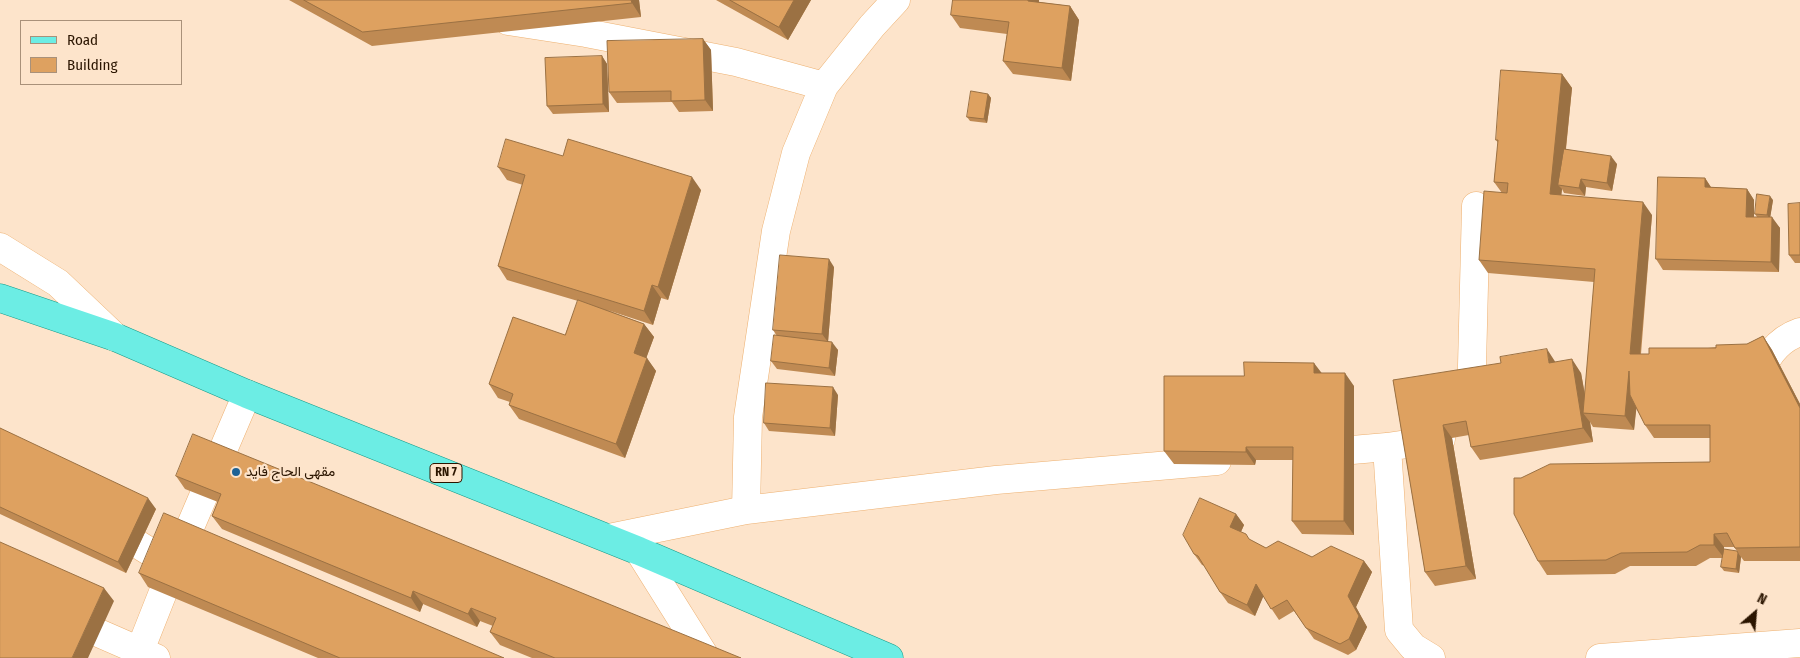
<!DOCTYPE html>
<meta charset="utf-8">
<style>
body{margin:0}
#map{position:relative;width:1800px;height:658px;overflow:hidden;background:#fde4cb;font-family:"Fira Sans Condensed",sans-serif}
canvas{display:block}
.legend{position:absolute;left:20px;top:20px;width:162px;height:65px;box-sizing:border-box;background:#fde4cb;border:1px solid #a9917a;margin:0;padding:6px 9px;list-style:none;font-size:15px;color:#2b1500}
.legend li{display:flex;align-items:center;gap:10px;height:25px}
.legend b{width:25px;border:1px solid #a9917a}
.north{position:absolute;left:1730px;top:588px;width:50px;height:50px;-webkit-text-stroke:4px #fde4cb;paint-order:stroke;rotate:27deg;font-size:14px;font-weight:700;line-height:20px;text-align:center;color:#2b1500}
.north::after{content:'';display:block;margin:auto;width:18px;height:22px;background:#2b1500;clip-path:polygon(50% 0,100% 100%,50% 72%,0 100%)}
</style>
<div id="map">
<canvas width="1800" height="658"></canvas>
<ul class="legend">
<li><b style="height:6px;background:#6cede4"></b>Road</li>
<li><b style="height:14px;background:#dea160"></b>Building</li>
</ul>
<div class="north">N</div>
</div>
<script>
const ctx = document.querySelector('canvas').getContext('2d');
ctx.lineJoin = 'round';
function trace(path, color, width, dash) { ctx.strokeStyle = color; ctx.lineWidth = width; ctx.lineCap = dash ? 'butt' : 'round'; ctx.setLineDash(dash || []); ctx.stroke(path); }
function fill(path, color) { ctx.fillStyle = color; ctx.fill(path, 'evenodd'); }
function label(font, color, halo, rows, align = 'center') {
  ctx.font = font + ' "Fira Sans Condensed",Vazirmatn,sans-serif'; ctx.lineWidth = 4.5; ctx.setLineDash([]); ctx.textBaseline = 'middle'; ctx.strokeStyle = halo; ctx.fillStyle = color; for (const [text, x, y, turn = 0] of rows) {
    ctx.save(); ctx.translate(x, y); ctx.rotate((+turn || 0) * Math.PI / 180); ctx.textAlign = isNaN(turn) ? turn : align; if (halo) ctx.strokeText(text, 0, 0); ctx.fillText(text, 0, 0); ctx.restore();
  }
}
const minor = new Path2D(`
 M508,21L586,33L736,62L824,86
 M0,247L58,283L115,337
 M1754,383C1765,361 1774,341 1800,332
 M1471,405L1476,206
 M1387,447L1399,630L1413,647L1431,658
 M1317,453L1387,447L1441,439
 M746,510L748,417L776,231L796,153L824,86L872,26L896,0
 M107,525L179,570
 M609,538L746,510L996,480L1217,461
 M639,551L706,658
 M0,590L156,658
 M137,658L173,567L247,394
 M1600,658L1800,643`);
const primary = new Path2D(`
 M0,298L115,337L247,394L639,551L889,658`);
trace(minor, '#edb070', 29);
trace(primary, '#169a88', 29);
trace(minor, '#fff', 28);
trace(primary, '#6cede4', 28);
fill(new Path2D(`
 M289,0H639L641,17L372,46Z
 M716,0H811L788,40Z
 M953,0H1039V2L1070,6L1079,20L1071,81L1013,74L1003,61L1007,34L960,28L951,15Z
 M703,39L711,50L713,111L679,112L672,102L617,103L609,92Z
 M602,56L607,64L609,112L553,114L547,106Z
 M1562,74L1572,88L1566,149L1617,164L1612,191L1586,187L1585,196L1564,193L1562,189L1561,195L1652,215L1641,354H1649L1747,344L1763,336L1772,350L1800,404V561H1744L1741,557L1739,573L1724,571L1721,567L1723,558H1710L1696,566H1630L1615,574L1547,575L1538,561L1521,478L1710,462V438H1654L1645,425L1636,408L1634,430L1593,427L1590,422L1593,442L1480,460L1471,447L1469,435L1452,438L1476,579L1435,586L1425,572L1393,380L1556,362L1581,373L1585,394L1594,282L1488,273L1479,260L1502,193L1494,182L1498,143L1496,140ZM1724,547H1734L1737,551H1724Z
 M988,94L991,98L987,123L970,121L967,117Z
 M498,167L701,190L668,300L661,298L653,325L607,310L644,324L654,337L646,358L656,371L625,458L519,419L509,405L510,402L498,398L489,384L565,335L578,301L507,280L498,266L523,185L507,180Z
 M1705,178L1711,187L1747,189L1754,200V217H1757L1755,214L1773,200L1770,217L1780,228L1779,272L1663,270L1656,259Z
 M1800,203V263H1795L1789,255Z
 M834,267L828,342L838,350L835,376L777,369L771,361L777,336L773,330Z
 M1321,373L1354,386V535L1302,534L1292,521L1293,460H1256L1255,465L1174,464L1164,451L1244,376Z
 M838,395L835,436L769,431L764,423Z
 M0,428L156,509L126,573L0,514Z
 M176,476L741,658H532L500,645L490,632L493,626L480,621L477,627L423,604L420,612L222,529L212,516L218,502L185,489Z
 M1236,514L1244,525L1241,532L1250,540L1266,548L1312,557L1364,561L1372,572L1356,607L1367,627L1356,650L1348,655L1314,639L1294,611L1279,620L1263,596L1255,616L1228,603L1220,592L1205,566L1202,565L1194,554Z
 M139,573L504,658H318L148,587Z`), '#bf8a53');
fill(new Path2D(`
 M631,0H639L641,17L632,3Z
 M794,0H811L788,40L779,27Z
 M1028,0H1039L1037,14Z
 M1070,6L1079,20L1071,81L1062,68Z
 M703,39L711,50L713,111L705,100Z
 M602,56L607,64L609,112L603,104Z
 M1562,74L1572,88L1562,185H1558L1562,189L1560,208L1550,194Z
 M988,94L991,98L987,123L984,119Z
 M1611,156L1617,164L1612,191L1607,183Z
 M692,177L701,190L668,300L658,287Z
 M1705,178L1712,189L1705,187Z
 M1581,179L1586,187L1585,196L1579,188Z
 M1747,189L1754,200V228L1746,217Z
 M1770,196L1773,200L1770,219L1767,215Z
 M1643,202L1652,215L1639,367L1630,354Z
 M1772,217L1780,228L1779,272L1771,262Z
 M829,259L834,267L828,342L822,334Z
 M652,285L661,298L653,325L644,311Z
 M644,324L654,337L643,367L634,353Z
 M1763,336L1772,350L1800,404V408Z
 M832,342L838,350L835,376L829,368Z
 M1547,349L1556,363H1549Z
 M647,358L656,371L625,458L616,444Z
 M1572,359L1581,373L1588,414L1583,413L1590,422L1593,442L1583,428Z
 M1314,363L1324,376L1314,373Z
 M1629,371L1639,385L1634,430L1625,416Z
 M1345,373L1354,386V535L1344,521Z
 M833,387L838,395L835,436L830,428Z
 M1443,425L1452,438L1476,579L1466,566Z
 M1246,447L1256,460L1255,465L1246,452Z
 M148,498L156,509L126,573L118,562Z
 M1236,514L1244,525L1238,538L1230,527Z
 M1714,534L1724,547V558L1714,545Z
 M1738,553L1741,557L1739,573L1736,569Z
 M1364,561L1372,572L1356,607L1367,627L1356,650L1349,639L1348,596Z
 M1256,584L1264,595L1255,616L1247,605Z
 M104,588L114,601L88,658H72Z
 M413,591L423,604L420,612L411,598Z
 M471,608L480,621L477,627L468,614Z`), '#9b7143');
const building = new Path2D(`
 M304,0H631L632,3L363,32Z
 M730,0H794L779,27Z
 M953,0H1028V1L1070,6L1062,68L1003,61L1009,22L951,15Z
 M703,39L705,100L671,101V91L609,92L607,41Z
 M602,56L603,104L547,106L545,58Z
 M1501,70L1562,74L1550,194L1643,202L1630,354H1649V348H1716V345L1747,344L1763,336L1800,408V547L1735,548L1727,533L1714,534V545H1700L1687,552L1621,553L1606,560L1538,561L1514,514V478H1521L1550,464L1710,462V425H1645L1630,395L1629,371L1625,416L1583,413L1595,269L1479,260L1484,191L1507,193L1508,183L1494,182L1498,140H1496Z
 M971,91L988,94L984,119L967,117Z
 M506,139L563,156L568,139L692,177L658,287L652,285L644,311L498,266L525,175L498,167Z
 M1564,149L1611,156L1607,183L1581,179L1579,188L1558,185Z
 M1658,177L1705,178V187L1747,189L1746,217H1772L1771,262L1656,259Z
 M1757,194L1770,196L1767,215L1755,214Z
 M1800,203V255H1789L1788,204Z
 M780,255L829,259L822,334L773,330Z
 M578,300L644,324L634,353L647,358L616,444L509,405L513,394L489,384L513,317L565,335Z
 M774,335L832,342L829,368L771,361Z
 M1547,349L1549,363L1572,359L1583,428L1471,447L1466,421L1443,425L1466,566L1425,572L1393,380L1501,363L1500,357Z
 M1244,362L1314,363V373H1345L1344,521H1292L1293,447H1246V452L1164,451V376H1244Z
 M766,383L833,387L830,428L764,423Z
 M0,428L148,498L118,562L0,507Z
 M193,434L741,658H555L490,632L496,618L471,608L468,614L413,591L411,598L212,516L221,494L176,476Z
 M1200,498L1236,514L1230,527L1246,534L1249,539L1266,548L1278,541L1312,557L1331,546L1364,561L1348,596L1359,616L1349,639L1340,644L1306,628L1287,600L1271,609L1256,584L1247,605L1220,592L1198,556L1194,554L1183,535Z
 M164,513L504,658H340L139,573Z
 M0,542L104,588L72,658H0Z
 M1724,549L1737,551L1738,553L1736,569L1721,567Z`);
fill(building, '#dea160');
trace(building, '#9b7143', 1);
for (const [x, y, r, color] of [
 [236,472,5,"#1d6296"]
]) { const dot = new Path2D(); dot.arc(x, y, r, 0, 2 * Math.PI); ctx.fillStyle = color; ctx.fill(dot); trace(dot, '#fde4cb', 2); }
for (const [x, y, w] of [
 [446,473,32]
]) { const box = new Path2D(); box.roundRect(x - w / 2, y - 9.5, w, 19, 4); ctx.fillStyle = '#fde4cb'; ctx.fill(box); trace(box, '#2b1500', 1); }
label('bold 12px', '#2b1500', null, [
 ["RN 7",446,473]
]);
label('14px', '#2b1500', '#fde4cb', [
 ["مقهى الحاج فايد",246,472]
], 'left');
</script>
